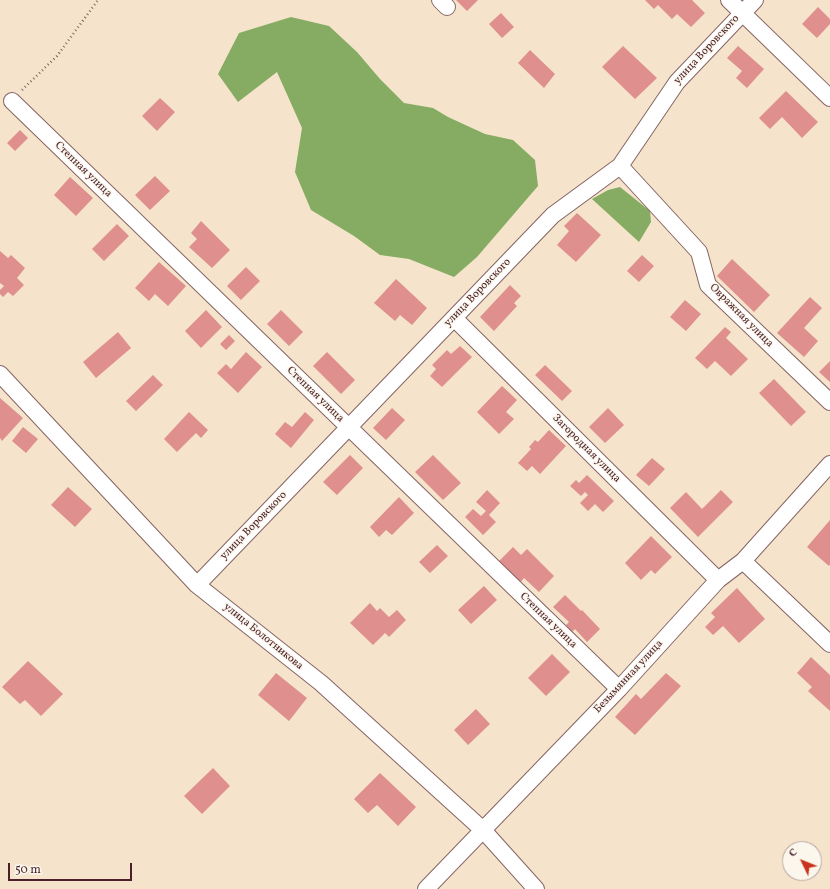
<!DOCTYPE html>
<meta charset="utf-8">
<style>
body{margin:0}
#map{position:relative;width:830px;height:889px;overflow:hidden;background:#f5e4cb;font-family:Vollkorn,serif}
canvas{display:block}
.north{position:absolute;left:782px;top:841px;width:40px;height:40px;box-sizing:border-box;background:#fbf7ec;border:1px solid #b4a19f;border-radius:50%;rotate:313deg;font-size:11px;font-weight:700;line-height:16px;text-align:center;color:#4a1f2b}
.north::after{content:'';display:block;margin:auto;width:14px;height:18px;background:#c8321e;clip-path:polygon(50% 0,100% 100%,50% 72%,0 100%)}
.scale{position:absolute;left:8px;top:863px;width:124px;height:18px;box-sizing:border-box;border:2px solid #4a1f2b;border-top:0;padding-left:5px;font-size:12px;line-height:14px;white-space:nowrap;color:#4a1f2b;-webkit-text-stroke:3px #fbf7ec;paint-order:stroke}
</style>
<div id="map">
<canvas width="830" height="889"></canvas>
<div class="north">С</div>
<div class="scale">50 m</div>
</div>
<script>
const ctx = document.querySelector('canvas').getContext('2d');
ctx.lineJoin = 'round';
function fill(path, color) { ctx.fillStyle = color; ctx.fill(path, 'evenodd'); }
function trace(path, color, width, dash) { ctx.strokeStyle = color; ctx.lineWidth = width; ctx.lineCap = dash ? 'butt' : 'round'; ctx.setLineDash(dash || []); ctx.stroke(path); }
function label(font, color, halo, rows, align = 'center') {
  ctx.font = font + ' Vollkorn,serif'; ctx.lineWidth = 3; ctx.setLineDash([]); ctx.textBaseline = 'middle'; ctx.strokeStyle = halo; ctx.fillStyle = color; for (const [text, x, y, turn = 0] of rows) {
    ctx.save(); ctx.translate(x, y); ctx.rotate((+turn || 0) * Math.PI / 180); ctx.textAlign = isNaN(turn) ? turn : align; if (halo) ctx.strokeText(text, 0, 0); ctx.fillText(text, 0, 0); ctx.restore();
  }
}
fill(new Path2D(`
 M291,17L329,26L357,52L380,79L404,103L433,108L448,117L485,134L513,140L535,160L538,186L477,257L454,277L409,259L380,255L354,236L311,210L295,172L302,128L277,72L238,102L218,74L239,33Z
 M620,187L650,211L651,222L639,242L592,199L608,190Z`), '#85ac62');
fill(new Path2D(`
 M456,0H478L467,11Z
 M645,0H692L705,13L691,27L677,14L672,19L658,5L654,9Z
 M818,7L830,19V24L817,38L802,24Z
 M501,13L514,27L502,38L489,24Z
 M623,46L657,78L635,99L602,67Z
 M738,46L764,69L747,88L736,78L742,71L727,58Z
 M530,50L555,74L544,88L518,63Z
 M786,91L818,122L802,138L782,117L770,129L759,118Z
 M160,98L175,112L157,131L142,116Z
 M20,130L28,138L15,151L7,143Z
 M155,176L170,191L150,210L135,195Z
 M70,177L93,198L76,216L54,195Z
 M577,213L601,235L576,262L557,245L569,231L564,226Z
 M201,221L230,250L212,268L189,247L197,239L191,233Z
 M117,224L129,236L104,261L92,249Z
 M0,251L8,258L11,255L25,268L17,278L24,285L13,296L8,292L3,297L0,294V290L4,286L0,283Z
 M642,255L654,266L639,282L627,271Z
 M732,259L770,295L754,312L717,276Z
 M159,262L186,286L168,306L155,294L149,301L135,288Z
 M246,267L260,281L241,300L227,286Z
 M396,279L427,308L412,325L400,315L395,321L374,303Z
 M510,285L521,296L514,303L517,306L494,331L480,317Z
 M810,297L822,308L804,328L818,341L804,357L777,333Z
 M685,300L701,314L686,331L670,317Z
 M206,310L222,327L201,348L185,331Z
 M281,310L303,332L289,346L267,324Z
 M725,327L731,332L726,338L748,359L731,376L715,361L707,369L695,358Z
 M118,332L131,348L96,378L83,362Z
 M229,335L235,341L226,350L220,344Z
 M460,346L472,357L442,387L430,376L436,369L432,365L447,350L451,354Z
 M246,352L262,367L238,393L217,373L226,364L231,369Z
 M327,352L355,380L341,394L313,366Z
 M830,361V382L819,372Z
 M545,365L572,391L562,401L535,375Z
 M153,375L163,385L136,411L126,401Z
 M774,379L806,412L791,426L759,393Z
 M502,386L517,400L506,412L514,419L499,434L477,412Z
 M0,398L23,418L2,441L0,438Z
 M392,408L405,420L386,440L373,428Z
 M608,408L624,425L605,443L589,427Z
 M189,412L208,430L201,438L196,433L177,452L164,439Z
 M305,412L314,420L291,448L275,434L285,422L292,427Z
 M23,427L38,439L26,453L12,441Z
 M549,430L566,446L540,474L532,466L527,471L518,463L531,449L529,447L535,440L538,442Z
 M350,455L363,468L337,495L323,482Z
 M433,455L461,483L443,500L415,472Z
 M652,458L665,469L649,486L636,475Z
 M587,475L614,501L603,512L595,504L588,511L580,503L588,495L585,492L581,496L570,486L576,480L579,483Z
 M68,487L92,509L75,527L51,505Z
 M487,490L500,503L489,515L496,522L483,535L465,517L473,509L481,516L486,511L476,502Z
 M721,490L733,502L698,537L670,508L686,492L702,509Z
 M399,497L414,513L392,535L386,530L379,537L370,527Z
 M830,520V564L829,566L807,547Z
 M651,536L672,557L655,574L651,570L641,580L625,563Z
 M437,545L448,556L430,573L419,562Z
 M513,547L521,555L527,549L554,576L539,592L524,578L520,583L498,562Z
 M484,586L497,600L471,624L458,610Z
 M737,588L765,619L739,643L723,626L713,635L705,627L715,617L711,613Z
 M565,595L581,611L582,610L600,629L587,642L575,629L572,632L566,625L569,622L553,607Z
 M370,603L377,611L380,608L389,617L397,610L406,620L389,637L385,633L373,645L350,623Z
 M552,654L570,672L546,696L528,678Z
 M811,657L830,675V711L808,691L812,687L797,673Z
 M28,661L63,694L41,716L25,700L20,704L2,687Z
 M276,673L307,698L289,721L258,695Z
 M666,673L681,686L635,735L615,717L636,694L641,699Z
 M476,709L490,724L468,745L454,730Z
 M213,768L230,786L202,814L184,796Z
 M380,773L416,807L398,826L377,805L368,813L354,799Z`), '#df8f8e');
const minor = new Path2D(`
 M440,0L447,7
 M729,0L830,98
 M12,101L619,689
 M620,166L699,252L708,285L830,402
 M454,318L718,580
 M0,374L197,585L321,683L483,830L536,889
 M743,561L830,644
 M197,585L553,215L620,166L677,82L755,0
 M426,889L619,689L718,580L743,561L830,464`);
trace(minor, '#866463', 18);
trace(new Path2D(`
 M22,90L57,56L98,0`), '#866463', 2.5, [1, 3]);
trace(minor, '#fff', 16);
label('11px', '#4a1f2b', '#fbf7ec', [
 ["улица Воровского",707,50,-47],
 ["Степная улица",83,170,44],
 ["улица Воровского",478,293,-46],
 ["Овражная улица",741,316,45],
 ["Степная улица",315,395,44],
 ["Загородная улица",586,449,45],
 ["улица Воровского",254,526,-46],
 ["Степная улица",548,621,44],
 ["улица Болотникова",263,637,39],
 ["Безымянная улица",629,677,-47]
]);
</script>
